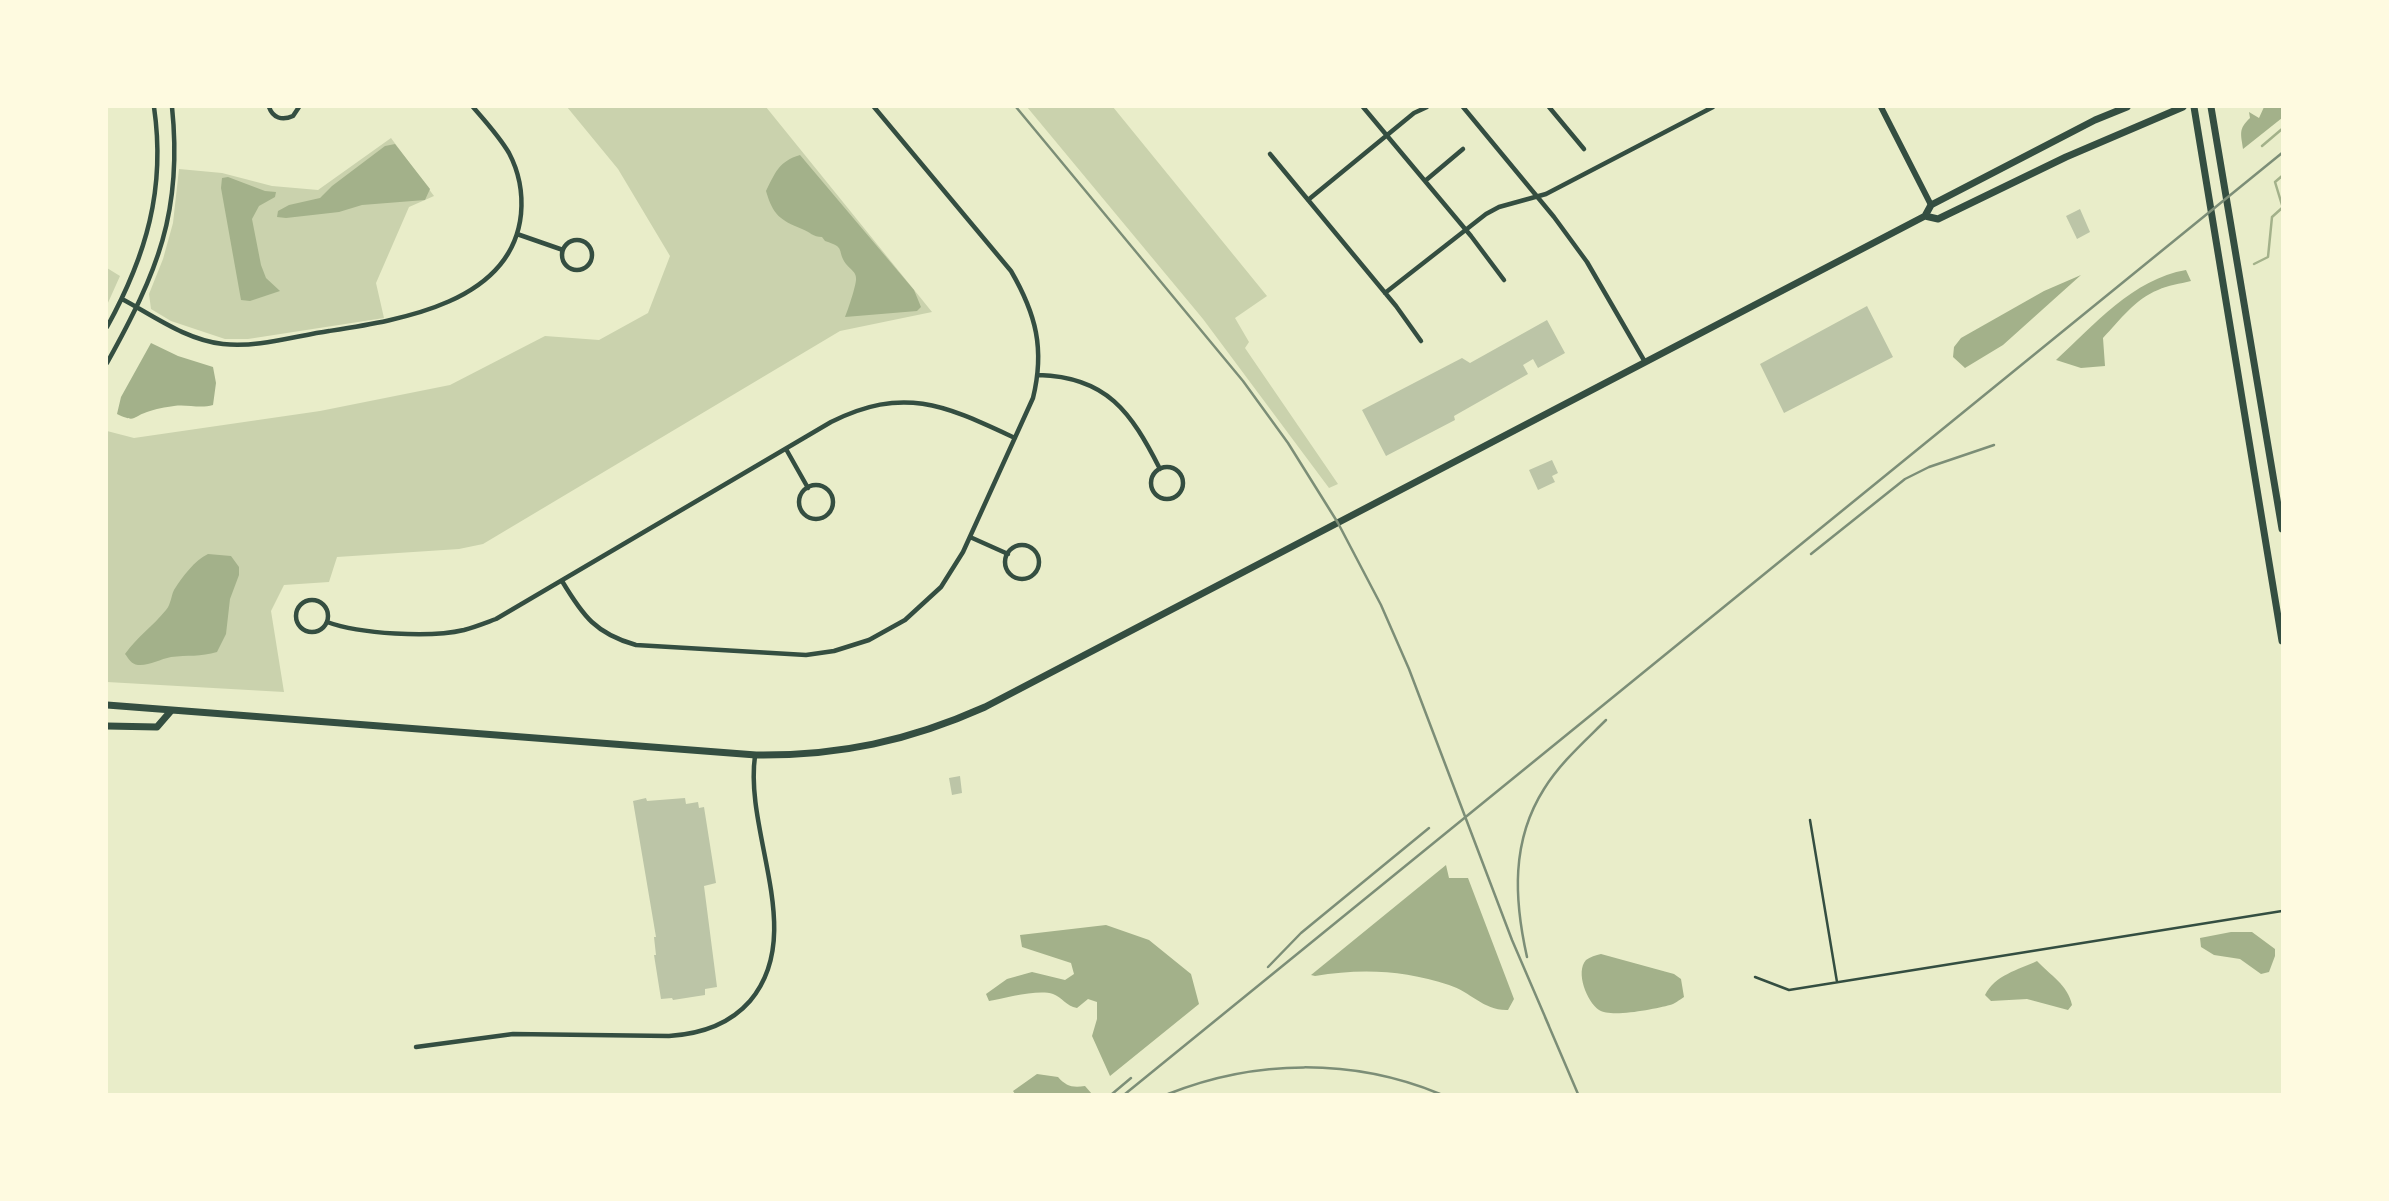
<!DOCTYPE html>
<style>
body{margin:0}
#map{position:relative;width:2389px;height:1201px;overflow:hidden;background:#e9edc9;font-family:"Times New Roman",serif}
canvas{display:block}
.frame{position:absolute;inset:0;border:108px solid #fefae0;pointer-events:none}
</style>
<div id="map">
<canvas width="2389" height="1201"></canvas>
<div class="frame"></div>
</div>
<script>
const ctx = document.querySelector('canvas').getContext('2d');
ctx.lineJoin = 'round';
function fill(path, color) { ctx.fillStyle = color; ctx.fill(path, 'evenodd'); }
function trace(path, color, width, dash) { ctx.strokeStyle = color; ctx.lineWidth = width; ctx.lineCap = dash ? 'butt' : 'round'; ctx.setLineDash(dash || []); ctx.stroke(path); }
fill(new Path2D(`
 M567,107H766L932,312L840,331L483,544L459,549L337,557L329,582L284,585L271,611L284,692L107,682V431L134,438L320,411L450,385L545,336L599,340L648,313L670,256L618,169Z
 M1027,107H1113L1267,296L1235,318L1249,342L1245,348L1338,484L1329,488L1203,319Z
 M391,138L434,196L409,207L376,283L384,318L248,339H225L171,321L151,309L149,294L163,259L173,223L179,169L222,173L272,186L318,190Z
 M107,268L120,276L107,305Z`), '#cad2ad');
fill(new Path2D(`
 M2264,107H2282V118L2243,149C2241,134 2238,129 2250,118L2249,112L2259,118Z
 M395,144L430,189L425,200L362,205L339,212L286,218L277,217L278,211L289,205L320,198L332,186L385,146Z
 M800,155L914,290L921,307L917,311L845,317C848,310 857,283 856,278C856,272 850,269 846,264C836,250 847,248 825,241L822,237C813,237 810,232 802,229C780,220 773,215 766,191C775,173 779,161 800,155Z
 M228,177L265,191L276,192L275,197L259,206L252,219L261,265L266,278L280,291L250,301L241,300L221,188L222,178Z
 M2186,270L2191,281C2180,284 2168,285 2158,290C2135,299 2120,320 2103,338L2105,366L2081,368L2056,360C2094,325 2133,279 2186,270Z
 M2081,275L2003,345L1965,368L1953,357L1954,347L1961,338L2044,291Z
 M151,343L178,356L213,367L216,383L213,405C200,409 187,404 174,406C166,407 155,409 147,412C132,417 136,423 117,414L121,397Z
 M208,554L231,556L239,567V575L230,599L226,634L217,652C201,657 187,655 171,657C160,659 149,666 138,665C131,664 129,659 125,654C136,638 153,626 166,610C171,604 171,596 174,590C182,577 195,560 208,554Z
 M1446,865L1449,878H1468L1514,999L1508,1010C1484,1011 1471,992 1449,985C1404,970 1361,968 1315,976L1311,975Z
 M1106,925L1149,940L1191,974L1199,1004L1110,1076L1092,1036L1097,1019V1002L1088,999L1077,1008C1066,1006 1062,997 1053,994C1038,989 1006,998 989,1001L986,994L1007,979L1032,972L1065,980L1074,974L1071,963L1022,947L1020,935Z
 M2231,932H2252L2275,949V956L2269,972L2261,974L2240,959L2214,955L2201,947L2200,938Z
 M1601,954L1674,974L1681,979L1684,997C1679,1000 1675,1004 1670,1005C1655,1009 1611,1018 1599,1010C1587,1002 1575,972 1586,960C1590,957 1596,955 1601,954Z
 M2037,961C2050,975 2068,985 2072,1005L2068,1010L2027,999L1991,1001L1985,995C1995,975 2018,970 2037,961Z
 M1037,1074L1058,1077C1066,1086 1072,1088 1085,1086L1092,1094H1015L1013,1091Z`), '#a3b18a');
trace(new Path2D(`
 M2262,146L2282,129
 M2282,176L2275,182L2282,205
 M2254,264L2268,257L2272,217L2282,208`), '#a3b18a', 2.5);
fill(new Path2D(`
 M2080,209L2090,232L2077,239L2066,216Z
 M1867,306L1893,357L1784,413L1760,364Z
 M1547,320L1565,353L1538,368L1533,359L1523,365L1528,374L1454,416L1455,420L1386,456L1362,410L1462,358L1470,363Z
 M1552,460L1558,473L1552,476L1555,482L1538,490L1529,470Z
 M960,776L962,793L952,795L949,778Z
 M646,798L647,801L685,798L686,804L698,802L699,808L704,807L716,883L704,886L717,987L705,989V995L673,1000L672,998L661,999L654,955H656L654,937H656L633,801Z`), '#bcc5a7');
trace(new Path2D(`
 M1810,820L1837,982
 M1755,977L1789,990L2282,911`), '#344e41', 2.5);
trace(new Path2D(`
 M269,107C273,118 282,121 293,116L299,107
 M1363,107L1471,236L1504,280
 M1463,107L1554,217L1587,262L1645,362
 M1549,107L1584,149
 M1270,154L1396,306L1421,341
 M1425,181L1463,149
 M1308,200L1414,113L1427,107
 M517,234L563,250
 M562 255a15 15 0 1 1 30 0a15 15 0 1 1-30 0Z
 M1385,293L1486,214L1499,207L1546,194L1713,107
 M122,299C154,316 186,340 223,344C257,348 295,336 329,331C400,320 512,303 521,214C523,192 519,172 509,153C499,136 485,121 473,107
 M107,327C146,256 166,189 154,107
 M107,363C157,273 183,212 172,107
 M1039,375C1107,377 1131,412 1160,469
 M786,449L808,488
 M1151 483a16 16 0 1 1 32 0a16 16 0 1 1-32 0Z
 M799 502a17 17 0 1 1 34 0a17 17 0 1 1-34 0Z
 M970,537L1008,554
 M1005 562a17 17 0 1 1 34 0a17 17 0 1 1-34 0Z
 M562,581C583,616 596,634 636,645L806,655L834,651L869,640L905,620L941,587L963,552L1033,398C1045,349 1036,314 1011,271L874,107
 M296 616a16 16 0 1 1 32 0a16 16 0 1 1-32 0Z
 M327,622C360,634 430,638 464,630C475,627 485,623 496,619L831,422C905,385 946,406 1015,438
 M416,1047L513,1034L669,1036C701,1034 729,1025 750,1001C807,934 744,833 755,756`), '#344e41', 4.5);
trace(new Path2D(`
 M1881,107L1931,205`), '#344e41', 6);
trace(new Path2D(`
 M1925,216L1938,219L2066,157L2183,107
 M107,705L756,755C839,756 909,741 985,707L1925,216L1931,205L2095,120L2127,107
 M107,726L157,727L170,712`), '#344e41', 7);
trace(new Path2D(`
 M2194,107L2282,641
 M2211,107L2282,529`), '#344e41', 7);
trace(new Path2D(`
 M1016,107L1243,381L1288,443L1338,523L1381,605L1409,669L1512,940L1549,1026
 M1811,554L1905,479L1929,467L1994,445
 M1527,957C1514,899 1511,841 1544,789C1560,763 1584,742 1606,720
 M1268,967L1301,933L1429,828
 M1545,1017L1578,1094
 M1112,1094L1131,1078
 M1125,1094L2282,153
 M1168,1094C1255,1059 1353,1058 1440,1094`), '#7c8e77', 2.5);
</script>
